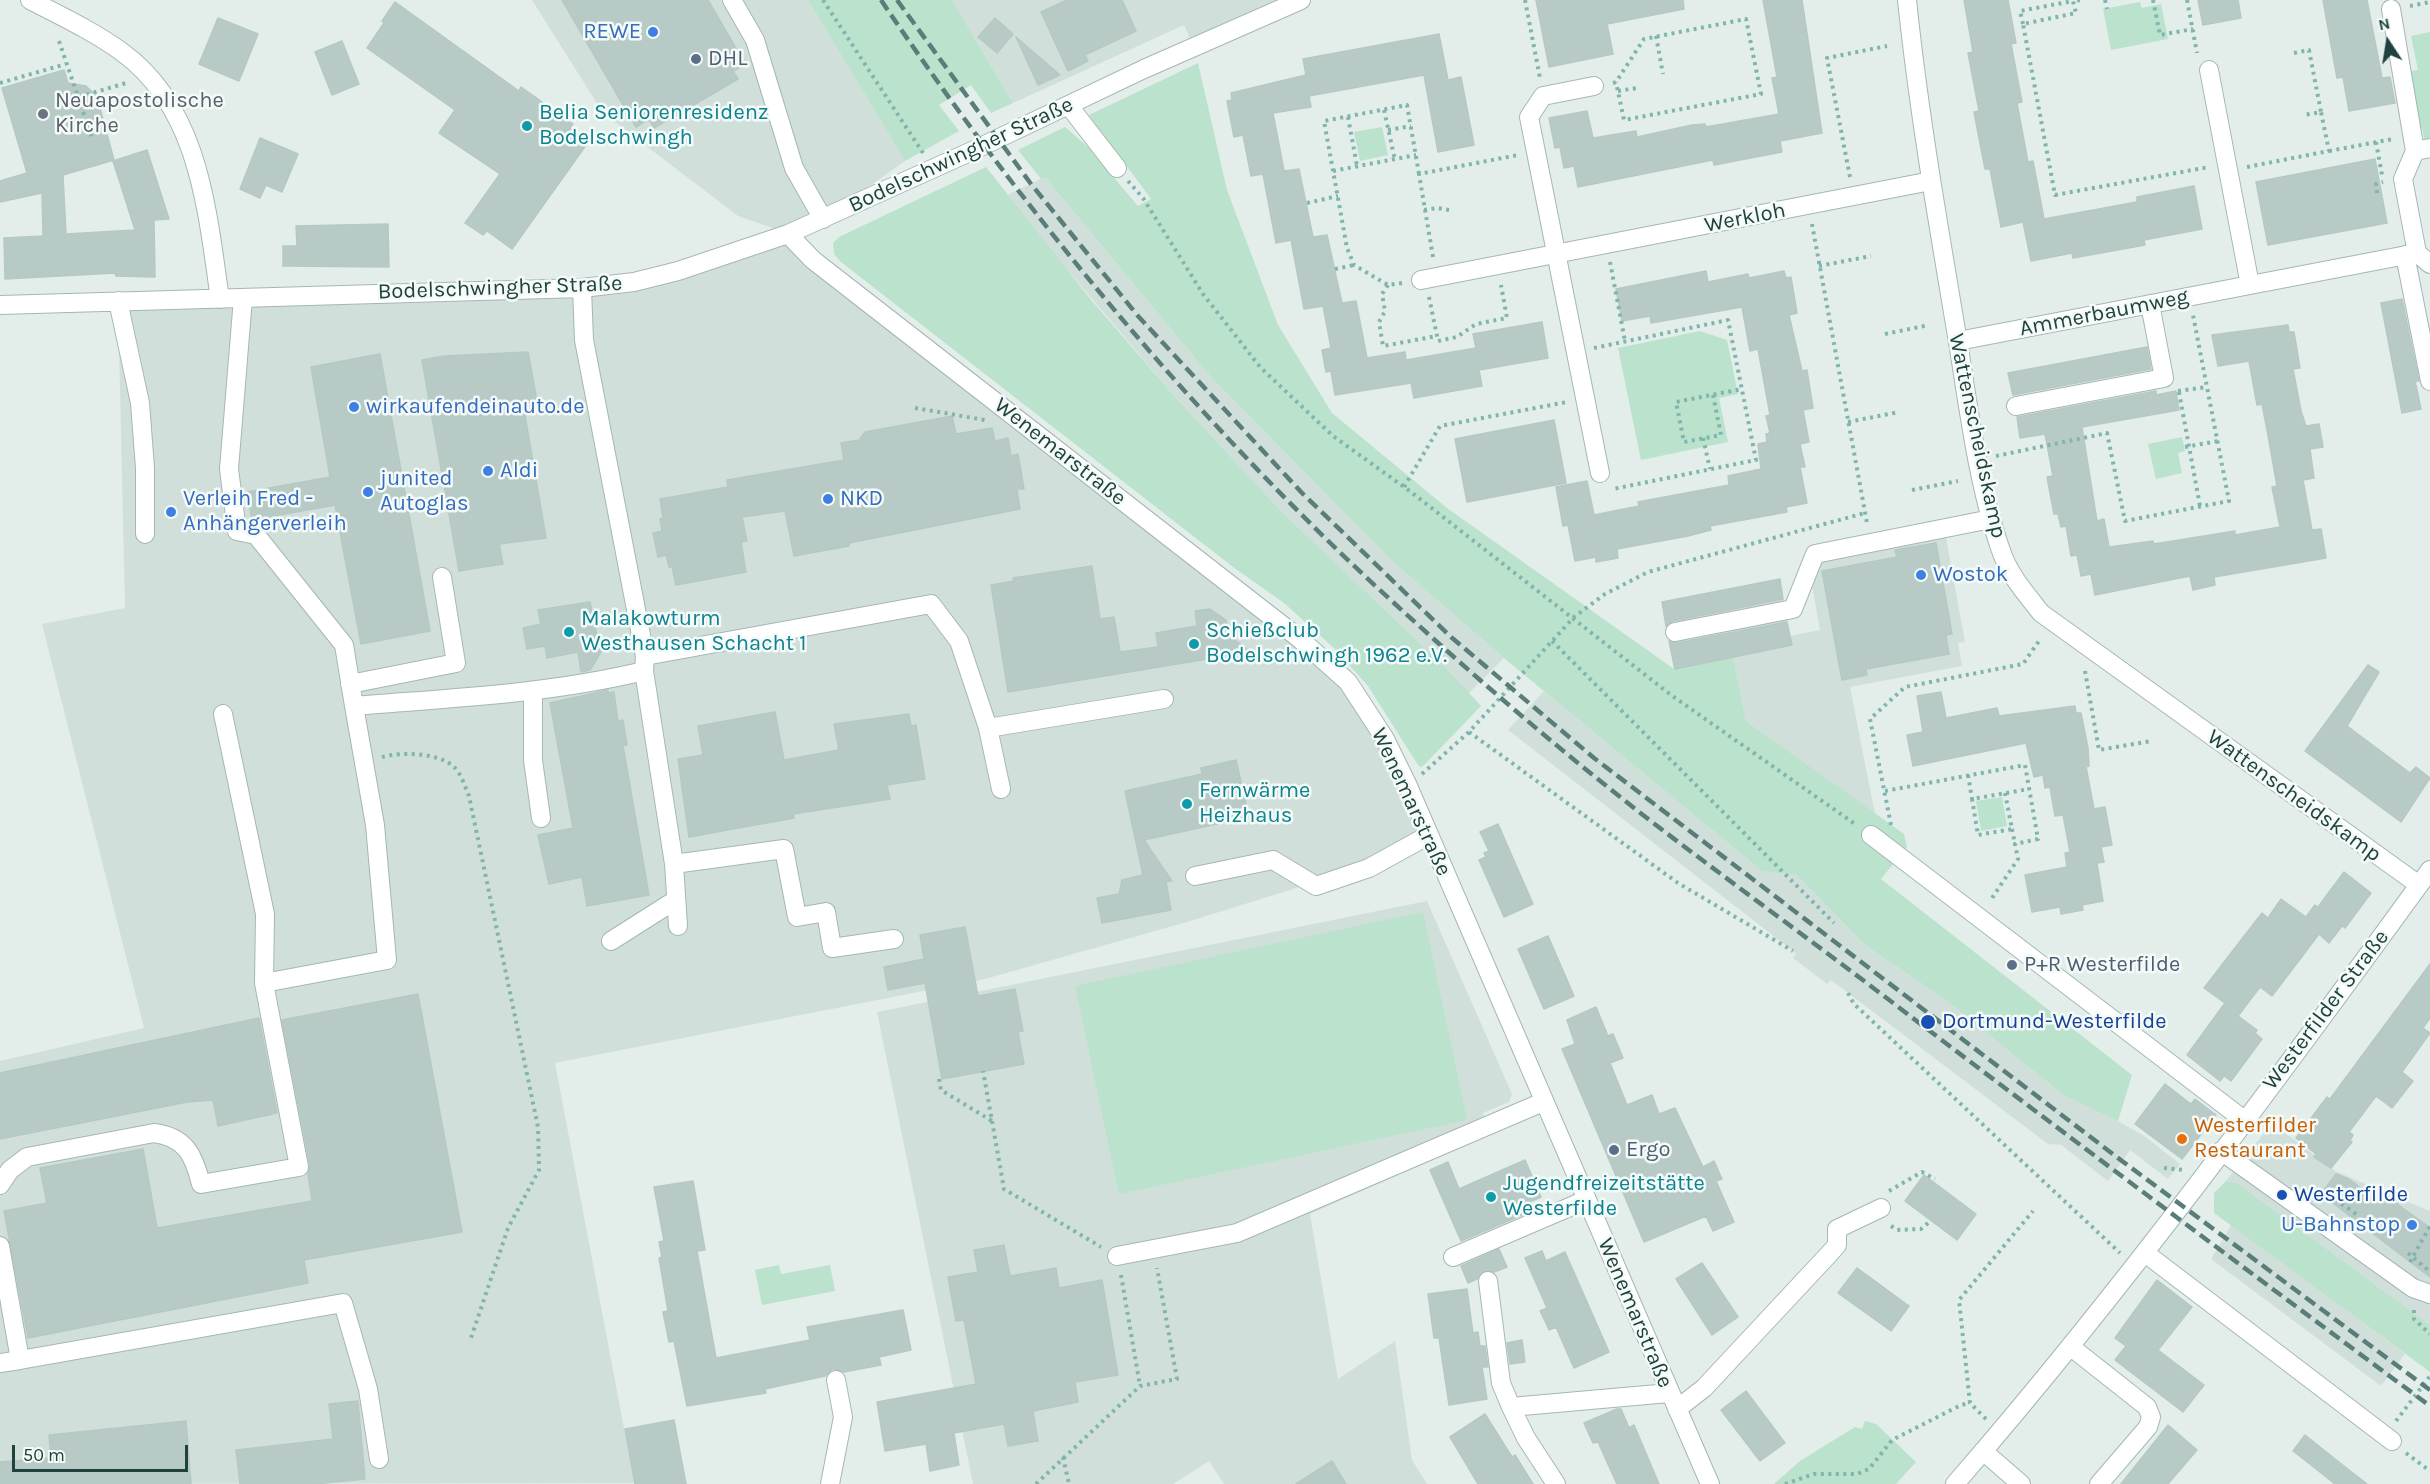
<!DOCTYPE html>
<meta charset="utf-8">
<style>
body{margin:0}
#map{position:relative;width:2430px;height:1484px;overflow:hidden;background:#e3eeeb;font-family:Karla,sans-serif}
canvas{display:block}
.north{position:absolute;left:2358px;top:12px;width:60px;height:60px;-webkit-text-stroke:4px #f4faf8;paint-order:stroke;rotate:348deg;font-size:16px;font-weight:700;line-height:24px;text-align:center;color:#20423f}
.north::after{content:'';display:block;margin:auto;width:21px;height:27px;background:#20423f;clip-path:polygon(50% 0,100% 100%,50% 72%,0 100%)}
.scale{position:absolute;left:12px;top:1445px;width:176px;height:27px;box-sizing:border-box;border:3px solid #20423f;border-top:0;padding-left:8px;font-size:18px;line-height:21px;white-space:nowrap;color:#20423f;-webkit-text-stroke:4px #f4faf8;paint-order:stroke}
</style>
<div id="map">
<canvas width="2430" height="1484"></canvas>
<div class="north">N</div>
<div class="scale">50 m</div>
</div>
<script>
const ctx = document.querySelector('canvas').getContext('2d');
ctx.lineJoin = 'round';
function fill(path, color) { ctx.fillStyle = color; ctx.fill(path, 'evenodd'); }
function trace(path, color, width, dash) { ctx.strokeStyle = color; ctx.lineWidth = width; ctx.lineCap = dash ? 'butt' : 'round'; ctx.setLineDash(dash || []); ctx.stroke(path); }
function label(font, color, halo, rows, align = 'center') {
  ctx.font = font + ' Karla,sans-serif'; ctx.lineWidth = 5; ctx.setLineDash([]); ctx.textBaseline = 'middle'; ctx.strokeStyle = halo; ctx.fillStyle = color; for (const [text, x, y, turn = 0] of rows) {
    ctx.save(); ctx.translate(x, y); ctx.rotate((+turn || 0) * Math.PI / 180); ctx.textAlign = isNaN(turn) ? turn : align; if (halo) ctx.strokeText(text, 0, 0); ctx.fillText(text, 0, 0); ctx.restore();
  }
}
fill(new Path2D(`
 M532,0H808L905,161L823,219L789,234L1348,682L1435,845L1187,922L985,979L555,1063L627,1444L625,1429L674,1420L685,1483L0,1484V1061L144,1028L42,624L125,608L118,301L592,288L787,233L738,216L603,113Z
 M952,0H1301L1194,47L1184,25L1013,103Z
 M1045,177L1210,376L1392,561L1504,658L1468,694L1447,669L1282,512L1177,399L1032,228L1007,195Z
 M1945,532L1965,642L1958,643L1962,666L1850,687L1875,814L1746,721L1733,657L1674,669L1662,602L1780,579L1790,636L1820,630L1808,563L1884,550Z
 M1544,691L1762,871L1797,875L1865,945L1946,1000L2062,1094L2089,1105L2143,1135L2180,1164L2168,1179L2130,1150L2108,1181L2061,1145L2048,1144L1831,980L1827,984L1793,958L1796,954L1793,951L1508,730Z
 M1427,901L1512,1094L1509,1102L1483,1113L1491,1134L1310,1214L1338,1379L1395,1341L1412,1460L1427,1484H1224L1209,1461L1173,1484H973L877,1012Z
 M2272,1123L2335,1171L2430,1211V1325L2237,1183L2226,1181Z
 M2231,1225L2405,1354L2381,1386L2211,1259Z`), '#d1dfdb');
fill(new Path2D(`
 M808,0H952L1013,103L991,113L971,85L939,105L959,131L905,161Z
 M2140,2L2142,8L2161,4L2168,39L2111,50L2103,9Z
 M2430,32V141L2425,142L2422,128L2418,129L2407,72L2418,70L2411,36Z
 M1198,63L1227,190L1278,325L1332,413L1447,508L1674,669L1733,657L1746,721L1904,834L1907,847L1881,879L2132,1075L2118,1121L2062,1094L1946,1000L1865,945L1797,875L1762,871L1504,658L1392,561L1210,376L1045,177L1041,179L1018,150L1065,127L1088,147L1138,206L1151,199L1089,115Z
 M1382,127L1388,155L1360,161L1354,132Z
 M986,167L1092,301L1177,399L1282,512L1447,669L1481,706L1426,763L1421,767L1418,765L1368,686L1335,649L1284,603L1233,567L841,262L834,254L833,243L839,237Z
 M1700,331L1727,340L1738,394L1719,398L1728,442L1641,460L1618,348Z
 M2182,437L2185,451L2178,453L2182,473L2156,479L2148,444Z
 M2002,797L2007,826L1981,831L1976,801Z
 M1423,912L1467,1120L1119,1194L1075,986Z
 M2226,1181L2237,1183L2430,1325V1372L2214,1213V1193Z
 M779,1265L781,1274L830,1265L835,1291L762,1305L755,1270Z
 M1865,1421L1876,1424L1916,1462L1896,1484H1774L1800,1461L1855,1427L1862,1429Z`), '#bae2cc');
const building = new Path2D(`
 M562,0H708L745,64L733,71L738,79L654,128L649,119L636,127Z
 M1067,0H1122L1136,31L1085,55L1088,61L1068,71L1041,12Z
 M1536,0H1683L1684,9L1607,24L1613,54L1549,67Z
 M1763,0H1802L1822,133L1780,141L1782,152L1714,165L1713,160L1578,187L1574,166L1564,168L1560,147L1555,148L1549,118L1587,111L1593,138L1636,131L1637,137L1692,125L1705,124L1706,127L1779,114L1772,78L1777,77Z
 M1964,0H2008L2016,43L2011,44L2022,102L2017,103L2028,162L2033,161L2044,219L2137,202V197L2194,186L2202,229L2144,240L2145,245L2073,258L2072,253L2031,261L2023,222L2001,227L1990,169H1985L1974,112L1979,111L1968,53L1973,52Z
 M2198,0H2238L2241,18L2203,25Z
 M2323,0H2367L2382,78L2390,77L2395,103L2349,111L2343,77L2337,78Z
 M395,2L519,91L521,87L573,124L570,128L589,141L512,249L487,231L483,235L465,223L500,174L439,133L455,110L367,48L384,23L382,21Z
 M218,18L258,34L239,81L199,64Z
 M995,18L1013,34L997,53L978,37Z
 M1439,34L1448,80L1461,77L1474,145L1438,152L1424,75L1309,96L1311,107L1273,113L1284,171L1299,169L1313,237L1327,235L1342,303L1356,301L1367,358L1405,352L1406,360L1476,348L1473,334L1542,322L1548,358L1479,370L1482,386L1414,398L1411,383L1335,395L1331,371L1326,372L1322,350L1331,348L1323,306L1304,309L1291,240L1276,243L1263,174L1251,176L1243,135L1234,137L1227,101L1232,100L1231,93L1306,75L1303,59Z
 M1016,37L1060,75L1038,85Z
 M342,41L359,84L332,95L315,52Z
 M64,70L68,83L86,86L97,97L114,160L63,175L66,234L135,230L113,161L147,150L169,219L154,220L155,277L116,276L115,273L5,279L4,238L43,236L42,193L0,202V181L27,173L2,88Z
 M260,138L298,154L282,192L266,185L260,198L240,189Z
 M2375,159L2387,223L2268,245L2256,182Z
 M388,224L389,267L283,266V246H297L296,226Z
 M1706,271L1708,282L1748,274L1749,278L1784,271L1786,278L1791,277L1797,313L1789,315L1802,371L1807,370L1813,408L1803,410L1809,442L1800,444L1805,467H1800L1807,503L1786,507L1787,512L1710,526L1711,530L1688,536L1617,549L1618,558L1596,562V557L1575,561L1568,525L1563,526L1556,487L1587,481L1594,515L1639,506L1638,502L1729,485L1728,476L1761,469L1758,444L1767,442L1766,434L1770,433L1766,416L1770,415L1758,349L1750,351L1742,307L1651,323L1650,316L1622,321L1616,289Z
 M2402,299L2419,381H2415L2421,409L2402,413L2381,303Z
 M2288,325L2289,332H2294L2300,368L2293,369L2301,411L2306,426L2319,424L2323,447L2310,449L2314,478L2303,480L2312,530L2321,529L2326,558L2214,577L2215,585L2193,590L2190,576L2095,595L2091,574L2081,576L2077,555L2071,556L2066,526L2061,527L2058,514H2054L2047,477L2053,476L2045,434L2020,438L2017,417L2156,391V395L2176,391L2179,410L2082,427L2097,521L2104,519L2109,547L2153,541L2154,544L2235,531V535L2280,527L2272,487L2277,486L2268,435L2262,404L2257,405L2249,361L2218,366L2212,335Z
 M2147,347L2151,369L2013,395L2008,373Z
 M528,352L537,401L523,404L546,538L499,544L503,564L459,571L422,360L444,356Z
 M380,354L430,631L361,644L335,505L252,520L247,492L330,477L311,367Z
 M952,416L956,434L992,428L995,441L1008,438L1011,456L1018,454L1024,489H1017L1020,509L849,543V546L794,556L785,511L742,517L747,541L741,542L746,572L676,585L672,567H669L666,555L658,557L653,533L662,531L660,519L663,518L660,499L728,487L727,480L844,460L841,443L859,440L865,432Z
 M1554,420L1566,483L1467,502L1455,439Z
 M1936,543L1952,634L1946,635L1949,654L1866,669L1867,675L1842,680L1822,571L1897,557L1895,550Z
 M1092,566L1100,619L1114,617L1120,652L1158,647L1156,633L1197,626L1195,611L1210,609L1226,620L1228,634L1250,652L1008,692L991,585L1014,581L1013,578Z
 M1780,579L1783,599L1673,621L1666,626L1662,602Z
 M590,602L598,640L606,644L590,670L581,672L578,652L547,658L545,646L527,649L523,628L541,624L538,610Z
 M1787,622L1792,645L1675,669L1669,641L1677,643Z
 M2368,665L2379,672L2347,726L2410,773L2416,767L2430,778L2401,822L2305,751Z
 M608,690V693L614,692L618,721L623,720L627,745L623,746L649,895L587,906L582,877L549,884L538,835L573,828L550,703Z
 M1941,692L1946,718L1997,708L1999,716L2075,706L2076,713H2081L2088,748L2089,766L2086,767L2094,809L2105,807L2112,845L2101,847L2104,862L2097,863L2103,901L2082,905L2083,910L2061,914L2060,907L2032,912L2025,875L2067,867L2065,853L2070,852L2063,815L2055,816L2050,787L2045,788L2043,775L2034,777L2026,743L1913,766L1907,735L1923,732L1917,696Z
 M775,712L784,760L839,750L834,724L909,714L911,726L916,725L925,779L887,785L890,799L793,814L794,818L689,837L678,759L703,755L698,726Z
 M1236,760L1249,817L1144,840L1172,881L1166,882L1171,910L1102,923L1097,898L1119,894L1122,880L1143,875L1125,791L1202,774L1201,768Z
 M1498,824L1533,904L1504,917L1479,860L1486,857L1484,853L1489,851L1480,832Z
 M2344,872L2371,893L2345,928L2342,926L2329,943L2319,934L2272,996L2260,987L2238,1016L2257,1030L2255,1033L2262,1039L2231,1081L2224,1076L2220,1081L2187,1055L2225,1003L2204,988L2262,913L2268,918L2281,899L2306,917L2315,905L2318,907Z
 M965,927L978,996L1015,989L1023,1031L1018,1032L1024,1064L942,1079L925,983L888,990L884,967L924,959L920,935Z
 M1548,936L1574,996L1544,1009L1518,949Z
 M2430,964V1018L2423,1028L2430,1033L2402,1072L2413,1081L2392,1108L2376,1096L2349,1132L2353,1135L2350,1141L2352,1142L2331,1168L2314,1157L2316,1154L2296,1138L2327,1097L2330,1099Z
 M418,994L462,1232L304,1260L308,1283L28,1338L4,1211L47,1203L40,1168L143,1149L157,1228L312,1201L308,1174L310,1165L282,1020Z
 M1596,1007L1608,1036L1613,1034L1623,1058L1610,1063L1627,1105L1652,1095L1659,1114L1675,1108L1703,1167L1714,1161L1722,1179L1716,1181L1734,1222L1713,1231L1706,1216L1644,1242L1562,1049L1575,1044L1567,1020Z
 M259,1018L277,1113L218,1126L213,1100L187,1102L0,1139V1073Z
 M2165,1084L2191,1104L2195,1099L2216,1115L2182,1159L2135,1124Z
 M1525,1160L1541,1197L1518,1207L1522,1215L1461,1241L1430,1170L1448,1162L1459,1189Z
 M2336,1174L2349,1179L2377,1200L2393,1201L2430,1228V1277L2321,1194Z
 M1924,1175L1976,1214L1957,1240L1905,1201Z
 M693,1181L705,1250L697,1251L716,1358L810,1340L807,1327L903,1310L911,1350L879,1357L881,1365L844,1372L833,1369L825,1376L765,1389L766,1393L687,1406L674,1341L669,1342L663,1312L668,1311L659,1258L662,1257L659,1242L664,1241L654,1187Z
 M1004,1245L1010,1276L1056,1268L1059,1288L1102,1280L1118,1375L1075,1382L1078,1402L1033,1411L1038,1441L1008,1446L1004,1424L954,1433L959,1465L930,1471L926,1444L885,1451L877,1402L976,1384L964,1320L956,1321L948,1277L978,1272L974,1250Z
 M1499,1249L1507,1267L1494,1272H1482L1477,1279L1468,1283L1461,1266Z
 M1542,1251L1546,1261L1565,1252L1609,1352L1574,1368L1556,1327L1549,1330L1545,1321L1540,1311L1547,1308L1525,1258Z
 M1702,1263L1738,1317L1712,1335L1676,1279Z
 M1857,1268L1909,1306L1891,1331L1838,1293Z
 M2157,1280L2192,1307L2158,1350L2204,1385L2183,1412L2115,1360L2126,1346L2115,1338Z
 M1467,1289L1473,1333L1478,1332L1480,1346H1485L1488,1367H1482L1487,1399L1449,1405L1439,1338H1434L1428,1294Z
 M1522,1340L1525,1362L1510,1364L1507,1343Z
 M1746,1391L1785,1443L1760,1461L1721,1410Z
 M358,1401L365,1479L316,1484H240L236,1450L333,1439L329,1404Z
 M1617,1409H1621L1629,1428L1634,1425L1659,1484H1617L1598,1442L1593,1443L1584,1423Z
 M1485,1414L1512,1457L1515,1455L1533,1484H1478L1450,1437Z
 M674,1420L686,1484H635L625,1429Z
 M186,1421L191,1484H0V1462L51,1458L49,1435Z
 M2168,1425L2197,1450L2168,1484H2121Z
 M2305,1435L2335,1459L2367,1484H2335L2301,1457L2293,1451Z
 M1332,1461L1346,1484H1296Z`);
fill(building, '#b8cac5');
trace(building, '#b5c9c4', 1.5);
const minor = new Path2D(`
 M30,0C61,16 93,31 122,52C200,109 207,211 220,299
 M732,0L755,40L794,168L823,219
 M1907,0C1919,115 1939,229 1958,342C1969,411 1979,492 2003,556C2011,577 2027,595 2041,613L2419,885
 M2391,9L2415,151
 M2209,70L2250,285
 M1594,86L1543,96L1529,117L1600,473
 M1069,106L1117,168
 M2430,148L2415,151L2403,179L2417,253L2430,264
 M788,234L813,260L1300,639L1348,682L1385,739L1408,786L1710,1484
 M2405,255L2430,381
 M1421,280L1931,181
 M582,288L584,340L645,656L644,671L674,864L678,926
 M243,298L229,469L237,531L256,535L344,645L354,706C451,698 549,694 644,671
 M118,301L140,403L145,468V534
 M0,305L582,288L634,282L678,271L788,234L972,151L1144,69L1301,0
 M1958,341L2417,253
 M2016,406L2164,378L2150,304
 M1675,632L1793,609L1815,554L1991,519
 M645,656L931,604L959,641L988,728
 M350,684L456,663L442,577
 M533,691V760L541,818
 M223,714L265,914L264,983
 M1001,789L988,728L1164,699
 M1871,835L2244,1120
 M674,864L784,849L797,917L826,912L832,948L894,939
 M1195,876L1273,860L1316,886L1369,868L1429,835
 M611,941L674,901
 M2221,1151L2413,1288L2430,1294
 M0,1185L10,1170L27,1157L154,1133C186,1137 194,1156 201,1184L299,1167L264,983L387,960L375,825L354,706
 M0,1246L20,1360L343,1303L368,1389L379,1459
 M2145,1253L2392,1441
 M1117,1256L1237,1233L1543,1102
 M1453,1257L1586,1200
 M1488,1281L1501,1383L1511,1407
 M2071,1347L2147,1407L2151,1417L2148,1427L2099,1484
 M0,1363L20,1360
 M1677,1409L1704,1388L1830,1253L1837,1245V1229L1881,1208
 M1983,1451L2021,1484
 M830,1484L843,1417L836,1380
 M1556,1484L1526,1438L1511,1407L1669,1393
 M1955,1484C2125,1288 2278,1079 2430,870`);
trace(minor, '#a5b7b4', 20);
trace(new Path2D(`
 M823,0L923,153
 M1525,0L1540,78
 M2080,0L2073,1L2076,13L2023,24L2055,195L2209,167
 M2105,0L2107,9
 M2153,0L2160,35L2193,29
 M2187,0L2197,53
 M2410,6L2430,2
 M2023,24L2020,11L2073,1
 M1656,36L1663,74
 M59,41L92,138
 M2294,53L2309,50L2321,112L2304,115
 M0,83L66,64
 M1613,83L1616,82L1644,39L1746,19L1761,94L1624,120L1616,82
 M1618,91L1637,88
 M72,99L126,83
 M1384,110L1395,160
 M1348,117L1357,166
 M1388,130L1411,126
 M2376,142L2382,175
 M2329,151L2393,139
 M2247,167L2329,151L2321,112
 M1333,171L1416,155
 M1850,177L1827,58L1887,46
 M1128,181L1143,198L1203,294L1260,367L1333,436L1411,492L1671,695L1855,824
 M2377,193L2376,184L2383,182
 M1307,203L1338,196
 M1424,210L1437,208L1449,210
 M1812,224L1867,523
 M1433,257L1419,174L1518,155
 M1610,262L1625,341
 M1819,266L1871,256
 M1335,269L1354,265
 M1402,283L1388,285L1354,265L1347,248L1324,121L1407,105L1419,174
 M1388,285L1382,294L1385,311L1379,322L1383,346L1437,336
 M1429,297L1438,341L1457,337L1476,324L1507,318L1501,285
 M1885,334L1929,325
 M1594,348L1728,320L1756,460L1613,489
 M2178,391L2207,387
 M2179,392L2200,506
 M1713,395L1721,435L1684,442L1676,402L1742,389
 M915,408L985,420
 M1848,422L1899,412
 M1703,438L1710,469
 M2185,447L2218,441
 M1996,456L2107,433L2125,521L2229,501L2193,315
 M1404,487L1440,426L1567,402
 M1912,490L1958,481
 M1552,641L1834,923
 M2085,671L2099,750L2151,741
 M1469,732L1678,883L1793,951
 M382,757C402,752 438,752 454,767C461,773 465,787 469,796L538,1127L539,1170L508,1228L471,1338
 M1422,774L1469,732L1574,617L1605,594L1648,572L1865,513
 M1968,775L1972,799
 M1885,791L2025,765L2038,839L2015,844L2018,859L1990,901
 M2005,793L2012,829L1978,835L1972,799L2029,789
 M1891,825L1870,719L1905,687L2023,664L2041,638
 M2012,829L2015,844
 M1848,993L1854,1004L2120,1253
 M939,1079L941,1090L992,1121L983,1071
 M992,1121L1004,1189L1101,1247
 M2164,1168L2184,1170
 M1889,1191L1922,1172L1935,1179
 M2329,1195L2356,1214
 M1891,1226L1897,1230L1921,1229L1928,1223
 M2408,1253L2428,1270
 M2410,1262L2430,1226
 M1121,1275L1140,1386
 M2414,1310V1319L2430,1334
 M1986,1419L1970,1403L1959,1300L2033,1211
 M2396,1421L2430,1376
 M2406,1453L2430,1471
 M1063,1457L1069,1484
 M1036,1484L1140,1386L1177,1379L1157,1268
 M1785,1484L1814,1474H1857L1869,1469L1892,1440L1961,1405L1970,1403`), '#80b5ae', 4, [3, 4.5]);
trace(minor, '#fff', 18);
trace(new Path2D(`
 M881,0C1025,214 1204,430 1394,603C1477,679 1563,753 1652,822C1733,884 1816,944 1897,1006C2074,1141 2252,1274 2430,1406
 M897,0L1031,184L1138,316L1302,493L1451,637L1594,758L2122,1161L2430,1390`), '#5b7d7a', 4.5, [12, 6]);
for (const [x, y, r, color] of [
 [653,32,6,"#3f7fe0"],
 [696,59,6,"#5c6f8a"],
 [43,114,6,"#6b7280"],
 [527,126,6,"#0f9aa8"],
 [354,407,6,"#3f7fe0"],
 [488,471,6,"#3f7fe0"],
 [368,492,6,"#3f7fe0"],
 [828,499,6,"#3f7fe0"],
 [171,512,6,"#3f7fe0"],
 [1921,575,6,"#3f7fe0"],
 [569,632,6,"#0f9aa8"],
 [1194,644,6,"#0f9aa8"],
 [1187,804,6,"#0f9aa8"],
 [2012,965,6,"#5c6f8a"],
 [1928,1022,8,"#1a4fb4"],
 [2182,1139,6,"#e8710a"],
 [1614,1150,6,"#5c6f8a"],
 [2282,1195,6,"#1a4fb4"],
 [1491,1197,6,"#0f9aa8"],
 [2412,1225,6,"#3f7fe0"]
]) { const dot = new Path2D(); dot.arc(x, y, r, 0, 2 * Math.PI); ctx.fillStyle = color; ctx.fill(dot); trace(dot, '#f4faf8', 2); }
label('22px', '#366cbe', '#f4faf8', [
 ["REWE",641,32,"right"],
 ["wirkaufendeinauto.de",366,407],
 ["Aldi",500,471],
 ["junited",380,479],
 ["Autoglas",380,504],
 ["Verleih Fred -",183,499],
 ["Anhängerverleih",183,524],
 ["NKD",840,499],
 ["Wostok",1933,575],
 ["U-Bahnstop",2400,1225,"right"]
], 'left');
label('22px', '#4e5e75', '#f4faf8', [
 ["DHL",708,59],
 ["P+R Westerfilde",2024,965],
 ["Ergo",1626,1150]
], 'left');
label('22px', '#5b616d', '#f4faf8', [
 ["Neuapostolische",55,101],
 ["Kirche",55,126]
], 'left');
label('22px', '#0d838f', '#f4faf8', [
 ["Belia Seniorenresidenz",539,113],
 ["Bodelschwingh",539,138],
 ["Malakowturm",581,619],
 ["Westhausen Schacht 1",581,644],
 ["Schießclub",1206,631],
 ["Bodelschwingh 1962 e.V.",1206,656],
 ["Fernwärme",1199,791],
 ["Heizhaus",1199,816],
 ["Jugendfreizeitstätte",1503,1184],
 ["Westerfilde",1503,1209]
], 'left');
label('22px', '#20423f', '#f4faf8', [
 ["Bodelschwingher Straße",961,155,-25],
 ["Werkloh",1745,218,-11],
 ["Bodelschwingher Straße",500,288,-2],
 ["Ammerbaumweg",2104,313,-11],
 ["Wattenscheidskamp",1977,436,78],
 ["Wenemarstraße",1060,452,38],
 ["Wattenscheidskamp",2294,796,36],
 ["Wenemarstraße",1411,802,65],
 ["Westerfilder Straße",2326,1010,-53],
 ["Wenemarstraße",1635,1313,67]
]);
label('22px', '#164399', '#f4faf8', [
 ["Dortmund-Westerfilde",1942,1022],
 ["Westerfilde",2294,1195]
], 'left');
label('22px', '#c56008', '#f4faf8', [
 ["Westerfilder",2194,1126],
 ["Restaurant",2194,1151]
], 'left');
</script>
